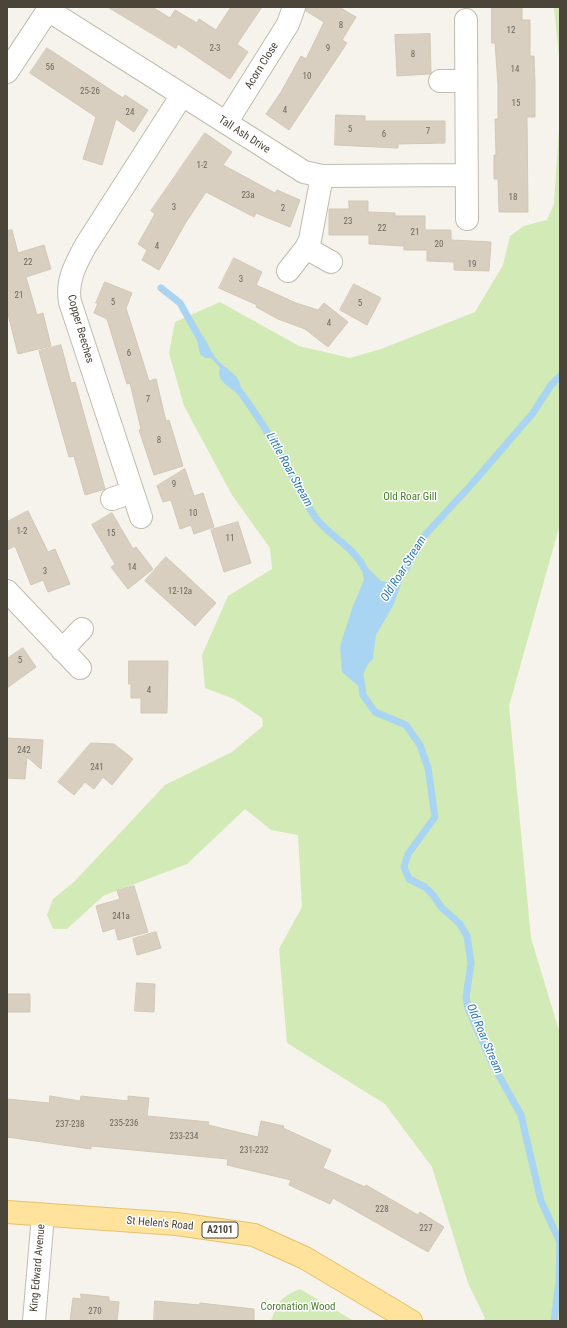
<!DOCTYPE html>
<style>
body{margin:0}
#map{position:relative;width:567px;height:1328px;overflow:hidden;background:#f6f3ec;font-family:"Roboto Condensed",sans-serif}
canvas{display:block}
.frame{position:absolute;inset:0;border:8px solid #4b4439;pointer-events:none}
</style>
<div id="map">
<canvas width="567" height="1328"></canvas>
<div class="frame"></div>
</div>
<script>
const ctx = document.querySelector('canvas').getContext('2d');
ctx.lineJoin = 'round';
function fill(path, color) { ctx.fillStyle = color; ctx.fill(path, 'evenodd'); }
function trace(path, color, width, dash) { ctx.strokeStyle = color; ctx.lineWidth = width; ctx.lineCap = dash ? 'butt' : 'round'; ctx.setLineDash(dash || []); ctx.stroke(path); }
function label(font, color, halo, rows, align = 'center') {
  ctx.font = font + ' "Roboto Condensed",sans-serif'; ctx.lineWidth = 3; ctx.setLineDash([]); ctx.textBaseline = 'middle'; ctx.strokeStyle = halo; ctx.fillStyle = color; for (const [text, x, y, turn = 0] of rows) {
    ctx.save(); ctx.translate(x, y); ctx.rotate((+turn || 0) * Math.PI / 180); ctx.textAlign = isNaN(turn) ? turn : align; if (halo) ctx.strokeText(text, 0, 0); ctx.fillText(text, 0, 0); ctx.restore();
  }
}
fill(new Path2D(`
 M554,7H560V67Z
 M560,113V524L509,706L531,938L560,1034V1321H481L485,1318L468,1283L432,1167L385,1104L287,1043L279,949L302,907L298,835L271,830L245,809L187,864L103,896L67,929H53L47,915L53,899L75,881L165,785L232,752L263,726L262,718L234,699L205,688L202,655L228,596L272,569L270,548L232,495L184,406L169,353L175,322L220,302L299,346L350,358L381,349L475,312L503,265L510,236L524,226L547,220L554,204Z
 M300,1289L354,1321H271C279,1300 280,1298 300,1289Z`), '#d2eab5');
fill(new Path2D(`
 M199,335L203,336C208,343 211,352 216,358C226,371 245,375 240,395C231,388 215,381 220,368L211,358H205L200,354L198,345Z
 M360,560L381,581L390,583L408,565L393,606L376,635L373,659C363,667 363,677 362,689L342,672L340,646L353,606L364,580Z`), '#a9d4f2');
trace(new Path2D(`
 M161,288L180,303L203,344
 M235,385C256,412 273,440 289,470C298,485 305,504 316,518C330,537 353,546 364,568
 M404,572L425,535L471,485L533,413L551,385L560,376
 M361,680L363,695L375,712L406,725L420,745L428,768L435,817L408,854L404,867L409,879L425,887L433,895L441,907L460,924L467,936L471,963L466,997L468,1008L492,1063L521,1115L541,1201L560,1242L559,1282L554,1321`), '#a9d4f2', 7);
const building = new Path2D(`
 M108,7H152L170,18L175,10L197,23L199,19L216,30L231,7H262L237,44L248,52L230,79L178,44L176,48Z
 M306,7H339L356,17L342,40L347,43L289,130L266,114L281,92L301,56L306,59L324,22L306,11Z
 M492,7H522V20H530V56H534L535,83V117H527L528,212H499L498,179H494V155H496L495,119H498V84L495,43H492Z
 M430,34L431,73L429,74L397,76L395,35Z
 M47,48L123,98L125,95L148,110L134,132L116,119L102,165L83,159L96,117L30,73Z
 M336,115L365,116V121H445V143L398,144V148L335,145Z
 M205,133L232,152L223,165L275,193L277,190L300,200L290,227L256,213L254,217L206,192L186,222L159,270L142,260L147,250L138,244L155,214L151,211Z
 M349,201H368V212L395,213V216H425V230H451V240L491,242L489,271L454,270V262L427,261V250H404V246L369,244V235H329V209H349Z
 M12,230L18,253L44,245L51,269L26,277L37,315L43,313L51,346L18,354L7,310V231Z
 M234,258L262,272L256,285L296,303L318,310L324,303L348,322L328,347L305,329L278,319L256,307L257,305L219,288Z
 M105,282L132,293L126,308L149,381L156,379L166,421L169,420L183,466L154,475L139,430L141,429L130,383L127,384L107,319L94,313L98,303H96Z
 M354,284L381,298L367,325L340,310Z
 M61,345L71,383L75,382L105,489L85,495L74,456L69,457L39,351Z
 M185,469L194,496L203,493L214,527L194,534L191,525L180,529L171,500L163,502L157,486Z
 M28,511L48,552L55,549L70,584L48,592L43,580L31,585L15,546L7,550V522Z
 M112,513L133,549L136,547L153,569L128,589L111,567L115,564L92,525Z
 M238,522L251,563L224,572L211,530Z
 M166,557L216,603L195,626L145,581Z
 M23,648L36,667L7,688V659Z
 M129,661H168L167,713H141V698H131V684H129Z
 M7,738L43,740L41,769L27,757L25,779L7,778Z
 M91,743L114,744L133,759L112,785L103,777L94,789L85,782L74,795L58,782Z
 M134,886L148,932L118,940L115,928L103,932L96,906L120,899L117,891Z
 M156,932L161,948L137,955L133,939Z
 M137,983L155,984L154,1012L135,1011Z
 M7,994H30V1012H7Z
 M50,1096L80,1101L81,1096L128,1101V1096L149,1098L147,1116L209,1122L208,1125L258,1137L261,1121L284,1126L283,1128L331,1150L323,1168L365,1187L366,1185L418,1215L420,1212L444,1227L428,1252L333,1198L330,1204L289,1185L291,1180L227,1165L228,1159L91,1146V1149L7,1137V1099L49,1103Z
 M81,1294L109,1297V1301L119,1302L117,1321H70L73,1298L81,1299Z
 M155,1301L199,1305L200,1303L254,1309V1321H154Z`);
fill(building, '#d8cfc1');
trace(building, '#d3c7b4', 1);
const minor = new Path2D(`
 M48,10L304,172L322,176L466,175
 M466,20L467,219
 M7,72L50,7
 M440,81H466
 M226,123L288,24L294,7
 M306,248L331,262
 M288,271L306,248L310,240L322,176
 M112,499L132,492
 M141,517L70,302C66,281 76,263 86,245L182,95
 M7,591L80,668
 M62,650L82,629
 M34,1321L43,1215`);
const major = new Path2D(`
 M7,1212L177,1224L254,1235L305,1258L411,1321`);
trace(minor, '#c2bbae', 24);
trace(major, '#e6c16a', 24);
trace(minor, '#fff', 22);
trace(major, '#ffe39c', 22);
label('9px', '#6e675b', null, [
 ["8",341,26],
 ["12",511,31],
 ["2-3",215,49],
 ["9",328,49],
 ["8",413,55],
 ["56",50,68],
 ["14",515,70],
 ["10",307,77],
 ["25-26",90,92],
 ["15",516,104],
 ["4",285,111],
 ["24",130,113],
 ["5",350,130],
 ["7",428,132],
 ["6",384,135],
 ["1-2",202,166],
 ["23a",248,196],
 ["18",513,198],
 ["3",174,208],
 ["2",283,209],
 ["23",348,222],
 ["22",382,229],
 ["21",415,233],
 ["20",439,245],
 ["4",157,247],
 ["22",28,263],
 ["19",472,265],
 ["3",241,280],
 ["21",19,296],
 ["5",113,303],
 ["5",360,304],
 ["4",329,324],
 ["6",129,354],
 ["7",148,400],
 ["8",159,441],
 ["9",174,485],
 ["10",193,514],
 ["1-2",22,532],
 ["15",111,534],
 ["11",230,539],
 ["14",132,568],
 ["3",45,572],
 ["12-12a",180,592],
 ["5",20,661],
 ["4",149,691],
 ["242",24,751],
 ["241",97,768],
 ["241a",121,917],
 ["235-236",124,1124],
 ["237-238",70,1125],
 ["233-234",184,1137],
 ["231-232",254,1151],
 ["228",382,1210],
 ["227",426,1229],
 ["270",95,1312]
]);
for (const [x, y, w] of [
 [220,1230,36]
]) { const box = new Path2D(); box.roundRect(x - w / 2, y - 8, w, 16, 3); ctx.fillStyle = '#fff'; ctx.fill(box); trace(box, '#4b4439', 1); }
label('bold 10px', '#4b4439', null, [
 ["A2101",220,1230]
]);
label('11px', '#4b4439', '#fff', [
 ["Acorn Close",262,66,-58],
 ["Tall Ash Drive",244,135,33],
 ["Copper Beeches",80,329,74],
 ["St Helen's Road",160,1224,5],
 ["King Edward Avenue",38,1268,-85]
]);
label('11px', '#4a7f2a', '#fff', [
 ["Old Roar Gill",410,497],
 ["Coronation Wood",298,1307]
]);
label('italic 12px', '#2e7ab2', '#fff', [
 ["Little Roar Stream",289,470,61],
 ["Old Roar Stream",404,569,-58],
 ["Old Roar Stream",484,1039,67]
]);
</script>
